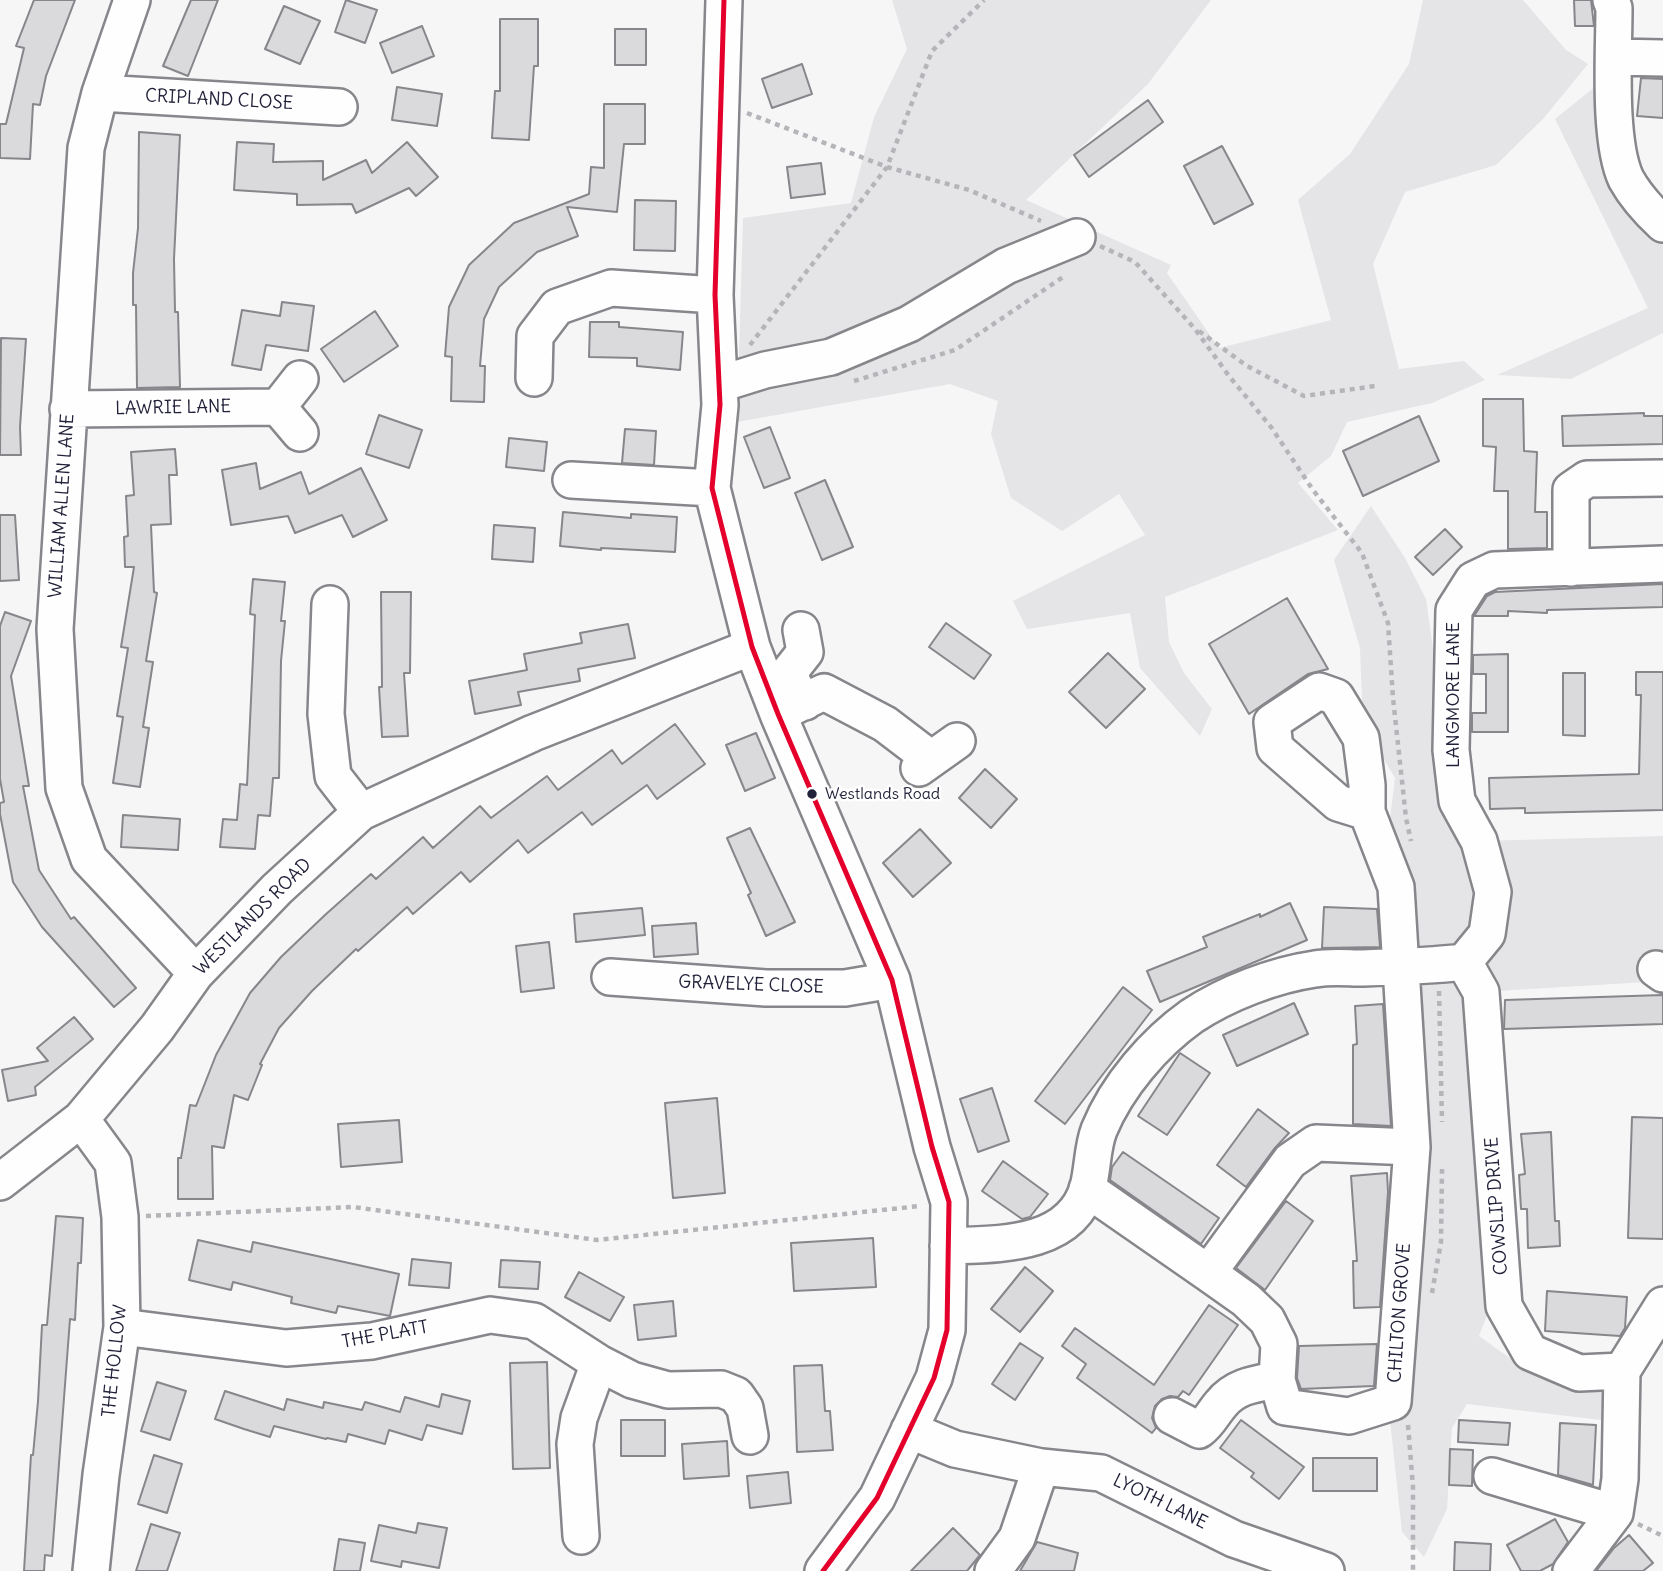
<!DOCTYPE html>
<style>
body{margin:0}
canvas{display:block;background:#f6f6f7}
</style>
<canvas width="1663" height="1571"></canvas>
<script>
const ctx = document.querySelector('canvas').getContext('2d');
ctx.lineJoin = 'round';
function fill(path, color) { ctx.fillStyle = color; ctx.fill(path, 'evenodd'); }
function trace(path, color, width, dash) { ctx.strokeStyle = color; ctx.lineWidth = width; ctx.lineCap = dash ? 'butt' : 'round'; ctx.setLineDash(dash || []); ctx.stroke(path); }
function label(font, color, halo, rows, align = 'center') {
  ctx.font = font + ' Delius,sans-serif'; ctx.lineWidth = 5; ctx.setLineDash([]); ctx.textBaseline = 'middle'; ctx.strokeStyle = halo; ctx.fillStyle = color; for (const [text, x, y, turn = 0] of rows) {
    ctx.save(); ctx.translate(x, y); ctx.rotate((+turn || 0) * Math.PI / 180); ctx.textAlign = isNaN(turn) ? turn : align; if (halo) ctx.strokeText(text, 0, 0); ctx.fillText(text, 0, 0); ctx.restore();
  }
}
fill(new Path2D(`
 M892,0H1211L1148,84L1026,200L1171,265L1167,273L1219,348L1331,320L1298,200L1350,154L1409,64L1423,0H1523L1566,50L1588,64L1543,119L1496,165L1405,192L1373,264L1399,369L1464,361L1485,380L1432,403L1347,422L1331,456L1298,483L1338,530L1165,597L1169,642L1184,673L1212,709L1200,736L1140,668L1130,613L1027,629L1013,601L1145,535L1119,494L1062,531L1011,498L991,434L998,401L950,384L737,422L743,218L851,203L874,117L907,49Z
 M1601,82L1630,208L1663,245V333L1571,379L1497,375L1648,308L1555,119Z
 M1371,506L1405,558L1426,599L1439,692L1479,841L1663,836V981L1481,992L1463,955L1417,956L1389,826L1395,778L1363,724L1360,648L1334,560Z
 M1458,978L1474,997L1493,1300L1479,1336L1528,1371L1611,1390L1609,1421L1467,1404L1452,1428L1447,1509L1424,1557L1402,1532L1390,1420L1419,984Z`), '#e5e5e8');
const building = new Path2D(`
 M34,0H75L46,76L40,105L33,104L30,159L0,158V124H6L24,48L16,46Z
 M191,0H218L188,76L163,66Z
 M346,0L377,10L365,43L335,32Z
 M1574,0H1591L1594,26H1575Z
 M284,6L320,21L300,64L265,49Z
 M500,19H538V66H534L529,140L492,138L495,91H500Z
 M422,26L434,56L392,73L380,43Z
 M615,29H646V65H615Z
 M802,64L812,94L772,108L762,79Z
 M1641,78L1663,79V118L1637,116Z
 M397,87L442,94L437,126L392,120Z
 M1148,100L1163,122L1089,177L1074,155Z
 M604,104H645V144H624L617,212L567,207L578,236L537,252L499,287L484,319L480,366H485L484,402L451,401L452,357L445,356L449,307L469,265L514,223L589,194L591,167L604,168Z
 M139,132L180,135L174,259L175,312H178L180,387L137,388L136,305H133V273L138,228Z
 M237,142L274,144L273,162L323,161V180L366,160L372,173L407,142L438,177L416,196L409,188L356,213L352,204L297,205V194L234,190Z
 M1222,146L1253,204L1214,224L1184,166Z
 M821,163L825,194L791,198L787,167Z
 M635,200L676,201L675,251L634,250Z
 M282,302L314,306L308,351L266,345L261,370L232,365L242,310L280,316Z
 M375,311L398,346L344,382L321,349Z
 M590,322H619V327L683,332L680,370L637,366V358L589,357Z
 M1,338L26,339L20,427L21,455H0Z
 M1483,399H1523L1524,451L1537,452L1535,512H1547V548L1508,549V491H1494L1496,447L1483,446Z
 M1644,413V416H1663V444L1563,446L1562,416Z
 M379,415L422,430L409,468L366,454Z
 M1419,416L1439,461L1363,496L1343,451Z
 M770,427L790,478L764,488L744,437Z
 M625,429L656,431L654,465L622,463Z
 M509,438L547,442L544,471L506,467Z
 M175,449L177,475H169L171,524L151,525L154,592L157,593L146,661L153,662L143,727L149,728L140,787L113,783L123,717L117,716L128,648L121,647L134,567H125L124,537L128,536L126,496L134,495L131,452Z
 M256,463L260,489L301,472L309,494L361,468L387,520L353,537L342,515L295,533L288,516L231,525L222,470Z
 M825,480L853,547L822,560L795,493Z
 M563,512L631,518V514L677,517L675,552L601,548V550L560,546Z
 M0,515H15L19,580L0,581Z
 M494,525L535,528L533,562L492,559Z
 M1445,529L1462,547L1433,575L1415,557Z
 M253,579L285,582L281,621H285L281,661L279,778H273L270,816L258,815L255,849L220,847L223,819L237,820L240,784L247,785L255,615L250,614Z
 M1663,584V607L1547,610V613L1508,611V616H1474L1487,596L1495,592Z
 M381,592H411L410,673H404L408,736L382,737L379,687H382Z
 M1287,598L1328,669L1308,674L1249,714L1209,644Z
 M5,612L31,621L11,676L29,786H23L39,870L71,919L74,917L136,988L114,1007L42,927L13,882L0,814V803L4,802L0,779V626Z
 M946,623L991,655L974,679L929,647Z
 M628,624L635,658L578,669L580,681L518,692L521,705L475,714L469,681L527,670L524,654L582,643L580,633Z
 M1108,653L1145,689L1106,728L1069,692Z
 M1508,654V732H1472V713H1486V674H1473V655Z
 M1636,672H1663V810L1525,813V808L1490,809L1489,778L1639,774L1641,695H1636Z
 M1563,673H1585V736L1563,735Z
 M675,724L705,764L657,799L647,785L592,825L582,812L528,853L518,840L470,882L461,872L413,914L407,907L358,951L356,949L312,991L279,1028L260,1064L262,1065L248,1100L234,1095L224,1148L212,1146L213,1199H178V1158H181L190,1105L196,1106L216,1055L250,993L281,957L325,915L371,874L376,879L423,837L433,848L480,806L491,818L547,776L558,790L612,750L622,764Z
 M756,733L775,778L745,791L726,745Z
 M985,769L1017,799L991,828L959,798Z
 M123,815L180,819L178,850L121,847Z
 M750,828L795,922L766,936L748,895L751,893L727,838Z
 M920,829L951,863L913,897L883,863Z
 M1290,903L1307,940L1160,1002L1147,971L1207,947L1203,937L1260,914V917Z
 M1324,907L1377,909L1380,947L1322,948Z
 M642,908L645,935L576,942L574,914Z
 M696,923L698,954L654,957L652,926Z
 M549,942L554,988L521,992L516,946Z
 M1123,987L1152,1010L1065,1124L1035,1101Z
 M1663,995V1024L1504,1029L1505,1000Z
 M1294,1003L1308,1034L1237,1066L1223,1035Z
 M1383,1004L1391,1126L1353,1124V1045L1357,1044L1355,1006Z
 M74,1017L93,1039L35,1087L36,1095L8,1101L2,1070L48,1061L37,1048Z
 M1180,1053L1210,1073L1167,1135L1138,1116Z
 M992,1088L1009,1141L978,1152L960,1099Z
 M717,1098L725,1193L673,1198L665,1103Z
 M1258,1109L1289,1133L1274,1149L1246,1187L1217,1165Z
 M1632,1117L1663,1118V1239L1628,1238Z
 M399,1120L402,1162L341,1167L338,1124Z
 M1551,1132L1555,1221H1559L1560,1246L1528,1248L1527,1209H1521L1519,1175L1525,1174L1521,1134Z
 M1123,1152L1219,1218L1201,1244L1110,1180L1112,1167Z
 M1003,1161L1048,1194L1030,1217L1022,1219L982,1191Z
 M1387,1173L1388,1192L1380,1307L1354,1308L1353,1261H1357L1351,1176Z
 M1286,1201L1313,1221L1265,1290L1236,1268Z
 M56,1216L83,1218L81,1263H78L75,1320L70,1319L52,1556L45,1555L44,1571H24L31,1455H33L38,1401L42,1325H47Z
 M873,1238L876,1287L794,1291L791,1243Z
 M198,1240L251,1252L253,1242L399,1274L390,1316L338,1306L336,1313L291,1303L292,1297L233,1282L231,1290L189,1280Z
 M412,1259L451,1263L449,1288L409,1285Z
 M501,1260L540,1262L538,1289L499,1287Z
 M1025,1267L1053,1291L1020,1332L991,1309Z
 M579,1272L624,1297L610,1321L565,1297Z
 M1547,1291L1627,1297L1625,1328L1620,1336L1545,1331Z
 M673,1301L676,1336L638,1340L634,1305Z
 M1209,1305L1238,1325L1189,1395L1183,1391L1178,1397L1170,1396L1162,1399L1155,1406L1152,1418L1156,1428L1152,1433L1077,1378L1086,1364L1062,1346L1075,1328L1154,1385Z
 M1020,1343L1043,1358L1015,1400L992,1384Z
 M1377,1344L1374,1386L1301,1389L1297,1378L1299,1346Z
 M547,1362L550,1468L513,1469L510,1363Z
 M822,1365L825,1411H830L833,1450L797,1452L794,1366Z
 M157,1382L186,1391L170,1440L141,1431Z
 M225,1391L284,1410L287,1399L323,1408L324,1402L362,1410L365,1402L400,1412L405,1397L439,1407L442,1394L470,1401L462,1434L427,1425L422,1440L389,1430L385,1444L348,1434L346,1442L327,1438L326,1439L274,1426L270,1437L244,1429L215,1419Z
 M621,1420H665V1456H621Z
 M1241,1420L1304,1467L1279,1499L1251,1477L1254,1473L1220,1448Z
 M1459,1420L1510,1423L1508,1445L1458,1442Z
 M1560,1423L1596,1425L1593,1485L1558,1475Z
 M727,1441L729,1476L684,1479L682,1444Z
 M1450,1449L1473,1450L1472,1486L1449,1485Z
 M154,1455L182,1464L167,1513L138,1504Z
 M1313,1458H1377V1491H1313Z
 M788,1472L791,1503L750,1508L747,1476Z
 M1555,1519L1568,1542L1553,1564L1540,1571H1521L1507,1545Z
 M418,1523L447,1528L439,1568L402,1561L401,1567L371,1561L379,1525L416,1533Z
 M151,1524L180,1533L167,1571H136Z
 M953,1528L980,1555L967,1571H911Z
 M1629,1535L1653,1563L1643,1571H1596L1614,1548Z
 M339,1539L365,1543L360,1571H334Z
 M1037,1542L1078,1553L1074,1571H1020Z
 M1455,1542L1491,1544L1490,1571H1454Z`);
fill(building, '#dadadd');
trace(building, '#86868b', 2);
const minor = new Path2D(`
 M132,0L100,93L86,148L55,629L64,788L89,859L196,973
 M724,0L715,295L720,405L712,488L752,647L778,714L892,980L932,1147L949,1202L947,1330L934,1378L877,1498L823,1571
 M1611,0L1614,8C1614,53 1608,140 1626,179C1636,197 1648,210 1663,224
 M1614,57L1663,58
 M100,93L339,107
 M534,378L535,336L557,307L611,288L715,295
 M300,379L278,407L300,433
 M720,384L765,370L831,357L909,324L1006,266L1077,237
 M68,409L278,407
 M571,480L712,488
 M1571,568V490L1587,479L1663,478
 M330,604L326,714L333,776L361,812
 M801,630L805,652L790,671L793,684L805,702
 M778,714L824,692L885,724L931,759
 M919,768L957,741
 M1464,962L1481,992L1504,1306L1530,1352L1579,1373L1622,1371
 M1656,969L1663,974
 M610,977L766,988H845L892,980
 M81,1119L113,1163L120,1217L122,1327L101,1475L91,1571
 M0,1182L81,1119L157,1028L196,973L277,889L361,812L533,733L752,647
 M1087,1189L1208,1273L1246,1300L1267,1320L1279,1344L1277,1380L1285,1407L1349,1416L1393,1402L1412,1147L1396,887L1367,812L1338,803L1275,748L1272,722L1319,691L1336,697L1361,738L1367,785V812
 M948,1246C998,1244 1071,1247 1088,1187C1093,1169 1092,1148 1099,1130C1117,1086 1154,1043 1192,1016C1227,993 1274,975 1315,969C1331,966 1348,968 1363,968C1397,967 1430,966 1464,962L1487,934L1493,892L1479,841L1457,801L1451,750L1454,610L1473,580L1494,570L1663,564
 M1208,1273L1290,1161L1316,1143L1412,1147
 M122,1327L286,1348L372,1341L490,1315L534,1321L599,1363L632,1380L668,1390L721,1389L736,1395L745,1408L750,1436
 M1622,1371L1663,1305
 M1172,1416L1199,1430C1209,1423 1213,1413 1221,1404C1235,1386 1255,1384 1277,1380
 M909,1430L955,1449L1041,1467L1101,1473L1234,1539L1326,1571
 M1492,1476L1615,1513
 M581,1536L575,1444L579,1418L599,1363
 M993,1571L1017,1538L1041,1467
 M1571,1571L1615,1513L1620,1479L1622,1371`);
trace(minor, '#86868b', 40);
trace(new Path2D(`
 M747,113L887,167L969,190L1041,221
 M1100,246L1135,262L1195,329L1229,376L1271,427L1313,490L1362,553L1388,623L1393,698L1406,818L1411,841
 M1199,331L1247,366L1304,396L1375,386
 M750,345L887,167L932,51L984,0
 M854,381L955,350L1066,275
 M1439,991L1442,1122
 M146,1216L353,1207L597,1240L920,1206
 M1432,1293L1441,1242L1442,1169
 M1408,1425L1413,1487V1571
 M1638,1524L1663,1536`), '#b5b5b9', 4.5, [5, 5]);
trace(minor, '#fefefe', 35);
trace(new Path2D(`
 M724,0L715,295L720,405L712,488L752,647L778,714L892,980L932,1147L949,1202L947,1330L934,1378L877,1498L823,1571`), '#e4002b', 5);
for (const [x, y, r, color] of [
 [812,794,6,"#22223b"]
]) { const dot = new Path2D(); dot.arc(x, y, r, 0, 2 * Math.PI); ctx.fillStyle = color; ctx.fill(dot); trace(dot, '#fff', 2.5); }
label('16px', '#22223b', '#fff', [
 ["Westlands Road",825,794]
], 'left');
label('18px', '#22223b', '#fff', [
 ["CRIPLAND CLOSE",219,100,3],
 ["LAWRIE LANE",173,408,-1],
 ["WILLIAM ALLEN LANE",62,506,-86],
 ["LANGMORE LANE",1454,695,-90],
 ["WESTLANDS ROAD",253,917,-45],
 ["GRAVELYE CLOSE",751,985,2],
 ["COWSLIP DRIVE",1497,1206,-94],
 ["CHILTON GROVE",1400,1313,-86],
 ["THE PLATT",385,1335,-10],
 ["THE HOLLOW",115,1361,-84],
 ["LYOTH LANE",1160,1502,26]
]);
</script>
